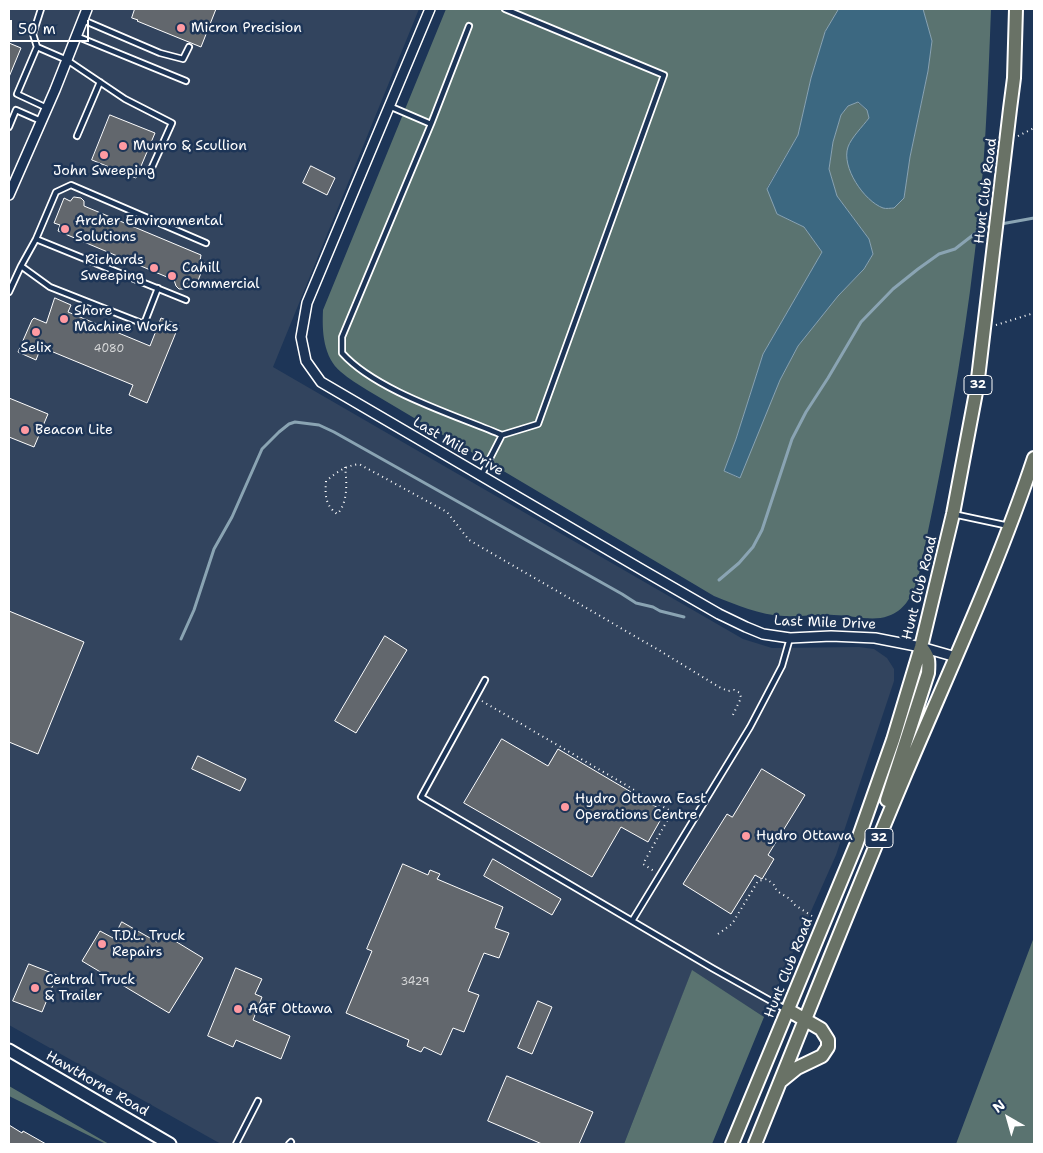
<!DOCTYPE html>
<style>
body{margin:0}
#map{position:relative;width:1043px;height:1153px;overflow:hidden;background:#1d3557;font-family:"Shantell Sans",sans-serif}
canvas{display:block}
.frame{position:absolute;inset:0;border:10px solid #fff;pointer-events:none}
.north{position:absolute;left:983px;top:1093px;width:50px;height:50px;-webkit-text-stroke:4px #1d3557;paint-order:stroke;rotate:322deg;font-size:14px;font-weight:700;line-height:20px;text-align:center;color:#fff}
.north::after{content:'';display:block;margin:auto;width:18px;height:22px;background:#fff;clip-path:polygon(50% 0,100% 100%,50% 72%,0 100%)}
.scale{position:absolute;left:10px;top:20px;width:79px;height:22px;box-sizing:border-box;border:2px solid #fff;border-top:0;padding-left:6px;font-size:15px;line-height:18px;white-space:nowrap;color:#fff;-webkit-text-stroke:4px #1d3557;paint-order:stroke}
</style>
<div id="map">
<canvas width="1043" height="1153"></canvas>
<div class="frame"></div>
<div class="north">N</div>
<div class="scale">50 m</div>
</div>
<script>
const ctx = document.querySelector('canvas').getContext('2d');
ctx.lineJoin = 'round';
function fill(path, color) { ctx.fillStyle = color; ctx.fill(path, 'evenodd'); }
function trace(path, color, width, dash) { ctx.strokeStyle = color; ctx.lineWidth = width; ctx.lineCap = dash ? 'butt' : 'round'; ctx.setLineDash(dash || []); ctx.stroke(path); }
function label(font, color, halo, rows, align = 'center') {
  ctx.font = font + ' "Shantell Sans",sans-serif'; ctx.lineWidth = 5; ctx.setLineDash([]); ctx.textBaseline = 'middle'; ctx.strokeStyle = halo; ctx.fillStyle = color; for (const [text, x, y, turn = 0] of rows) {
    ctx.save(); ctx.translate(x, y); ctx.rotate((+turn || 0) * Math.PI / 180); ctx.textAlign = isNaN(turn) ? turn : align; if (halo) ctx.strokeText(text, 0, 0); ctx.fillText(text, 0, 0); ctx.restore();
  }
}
fill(new Path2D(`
 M9,9H419L273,367L743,639L772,648L859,647L874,649L887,658L894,669V681L836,855L764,1017L692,971L624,1144H221L9,1025Z`), '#32445e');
fill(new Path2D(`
 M446,9H839L825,32L811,78L798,135L767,188L777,214L804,227L822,252L763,354L736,439L724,471L739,478L780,380L798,346L838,296L864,269L873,254L869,239L837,196L829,169L833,142L841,115L848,106L857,102L867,110L869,118L848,147L904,198L910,157L928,71L932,41L923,9H991C988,89 985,171 975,251C962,363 941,473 917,583C911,597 904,611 888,616C872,622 851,615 834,615C817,614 801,617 784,616C759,615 737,605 714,596L367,390C358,384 349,379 341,372C323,357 322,331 323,310Z
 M1034,937V1144H956Z
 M692,970L764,1017L712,1144H624Z
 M9,1086L109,1144H106L9,1096Z`), '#5a7370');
const water = new Path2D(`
 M839,9H923L932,41L928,71L910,157L904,198L894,208C891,208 886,209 883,208C864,201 841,167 848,147C851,138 863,126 869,118L867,110L858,102L848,106L841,115L833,142L829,169L837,196L869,239L873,254L864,269L838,296L798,346L780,380L740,478L724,471L736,439L763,354L822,252L804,227L777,214L767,189L798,135L811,78L825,32Z`);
fill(water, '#3c6881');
trace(water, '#8aa4b3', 1);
trace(new Path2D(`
 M1001,224L1034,218
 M719,580L739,563L753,547L762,530L792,439L806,412L828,378L861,322L893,289L918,269L939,254L955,249L982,228L992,226
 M181,639L194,610L214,549L232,517L262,449L279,432L289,424L295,422L319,425L334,432L622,594L636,603L653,607L660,611L684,617`), '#8aa4b3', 3);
const building = new Path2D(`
 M135,9H216L201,47L137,21L138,20L132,18Z
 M9,43L21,48L9,77Z
 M110,115L155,133L136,178L92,160Z
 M311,166L335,178L327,195L303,183Z
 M74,197L81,198L84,201V206L201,255L200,261L205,263L195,288L190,286L184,289H179L176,286L174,280L58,231L60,225L54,223L64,198L70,201Z
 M55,298L71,305L68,312L150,346L161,318L179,325L147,403L129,395L133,385L41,347L36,360L18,352L32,320L34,318L46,323Z
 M9,398L48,414L34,447L9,437Z
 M9,611L84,642L38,754L9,742Z
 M385,636L407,650L356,733L335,721Z
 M502,739L548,766L558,749L665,812L648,842L621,827L592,877L464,803Z
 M198,756L246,779L240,791L192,769Z
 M762,769L805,795L768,855L774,859L762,879L755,875L731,914L683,884L727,814L732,817Z
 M493,859L561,899L552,915L484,876Z
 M403,864L428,875L430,870L440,874L437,879L503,907L495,928L509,933L499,958L484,953L468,991L479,995L464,1032L453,1028L441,1055L424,1047L421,1052L407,1046L409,1040L346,1013L372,951L367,949Z
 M122,922L157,942L162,933L203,958L169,1013L82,961L100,931L113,938Z
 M29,964L57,975L42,1012L13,1001Z
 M236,968L262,979L255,994L262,997L253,1020L290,1036L281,1059L236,1040L233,1047L208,1036Z
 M538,1001L552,1007L532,1054L518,1048Z
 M507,1076L593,1112L579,1144H542L488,1121Z
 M9,1125L22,1133L23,1131L46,1144H9Z`);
fill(building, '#62676d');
trace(building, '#fff', 1);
const service = new Path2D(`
 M83,20L160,53L183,59L189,47
 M76,36L186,81
 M37,47L33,34L41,9
 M389,106L431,124L342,337V353C376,391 455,415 502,435L481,476
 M47,108L17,94L37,47L67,60L125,99L172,123L149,174
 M431,124L469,26
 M9,127L16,110L41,121
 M77,136L100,82
 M36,239L56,192L71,185L206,243
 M21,266L36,239L186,300
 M9,292L21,266L50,287L144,324L158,288
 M502,435L538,424L664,75L505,9
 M953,514L1009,526
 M485,680L421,797L712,968L787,1010
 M632,921L750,727L782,666L790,638
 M236,1144L258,1101
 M289,1144L291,1142`);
const minor = new Path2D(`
 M430,9L307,303L301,337L306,361L321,382L646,572L719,614L746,627L763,634L790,638L831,636L875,638L921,647L956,657
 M9,195L55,90L87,9`);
const secondary = new Path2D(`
 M9,1050L170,1144`);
const primary = new Path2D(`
 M887,800L928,673C929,661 929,656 921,647
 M781,1081L797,1068L822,1056L828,1047V1040L821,1029L788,1010
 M732,1144L856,845L893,740L921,647L953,514L977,387L1010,109L1014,78L1016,9
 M755,1144C805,1020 854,896 906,773C950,669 998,566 1034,458`);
trace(service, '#fff', 8);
trace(minor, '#fff', 12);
trace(secondary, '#fff', 15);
trace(primary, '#fff', 16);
trace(new Path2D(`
 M1018,136L1034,128
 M996,325L1034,313
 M345,467C347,482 348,504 337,514C325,505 325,495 326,481C337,472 345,466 359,464L447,512L469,540L657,649L719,687L728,691L734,690L740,693L741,698L732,717
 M482,701L672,812L643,864L654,871
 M718,934L732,924L758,881L767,879L774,885L777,891L790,899L795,905L812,916`), '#fff', 2, [1, 4]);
trace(service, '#1d3557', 4.5);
trace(minor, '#1d3557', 9);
trace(secondary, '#1d3557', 11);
trace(primary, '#697266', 12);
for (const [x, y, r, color] of [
 [181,28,5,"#ff9aa2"],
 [123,146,5,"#ff9aa2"],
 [104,155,5,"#ff9aa2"],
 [65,229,5,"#ff9aa2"],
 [154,268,5,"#ff9aa2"],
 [172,276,5,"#ff9aa2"],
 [64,319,5,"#ff9aa2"],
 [36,332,5,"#ff9aa2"],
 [25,430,5,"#ff9aa2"],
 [565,807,5,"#ff9aa2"],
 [746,836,5,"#ff9aa2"],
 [102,944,5,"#ff9aa2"],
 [35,988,5,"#ff9aa2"],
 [238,1009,5,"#ff9aa2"]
]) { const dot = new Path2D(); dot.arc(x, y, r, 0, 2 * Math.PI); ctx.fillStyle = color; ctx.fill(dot); trace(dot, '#1d3557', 2); }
label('11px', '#d8d9da', null, [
 ["4080",109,349],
 ["3429",415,982]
]);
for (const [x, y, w] of [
 [978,385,28],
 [879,838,28]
]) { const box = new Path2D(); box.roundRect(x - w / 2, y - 9.5, w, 19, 4); ctx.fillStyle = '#1d3557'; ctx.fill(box); trace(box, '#fff', 1); }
label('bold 12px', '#fff', null, [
 ["32",978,385],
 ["32",879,838]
]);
label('14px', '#fff', '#1d3557', [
 ["Micron Precision",191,28],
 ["Munro & Scullion",133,146],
 ["John Sweeping",104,171,"center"],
 ["Archer Environmental",75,221],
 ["Solutions",75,237],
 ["Richards",144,260,"right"],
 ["Sweeping",144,276,"right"],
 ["Cahill",182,268],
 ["Commercial",182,284],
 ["Shore",74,311],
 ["Machine Works",74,327],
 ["Selix",36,348,"center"],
 ["Beacon Lite",35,430],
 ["Hydro Ottawa East",575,799],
 ["Operations Centre",575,815],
 ["Hydro Ottawa",756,836],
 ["T.D.L. Truck",112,936],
 ["Repairs",112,952],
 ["Central Truck",45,980],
 ["& Trailer",45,996],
 ["AGF Ottawa",248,1009]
], 'left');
label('14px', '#fff', '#1d3557', [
 ["Hunt Club Road",986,191,-83],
 ["Last Mile Drive",458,447,30],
 ["Hunt Club Road",920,588,-76],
 ["Last Mile Drive",825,623,2],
 ["Hunt Club Road",789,968,-68],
 ["Hawthorne Road",97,1084,30]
]);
</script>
